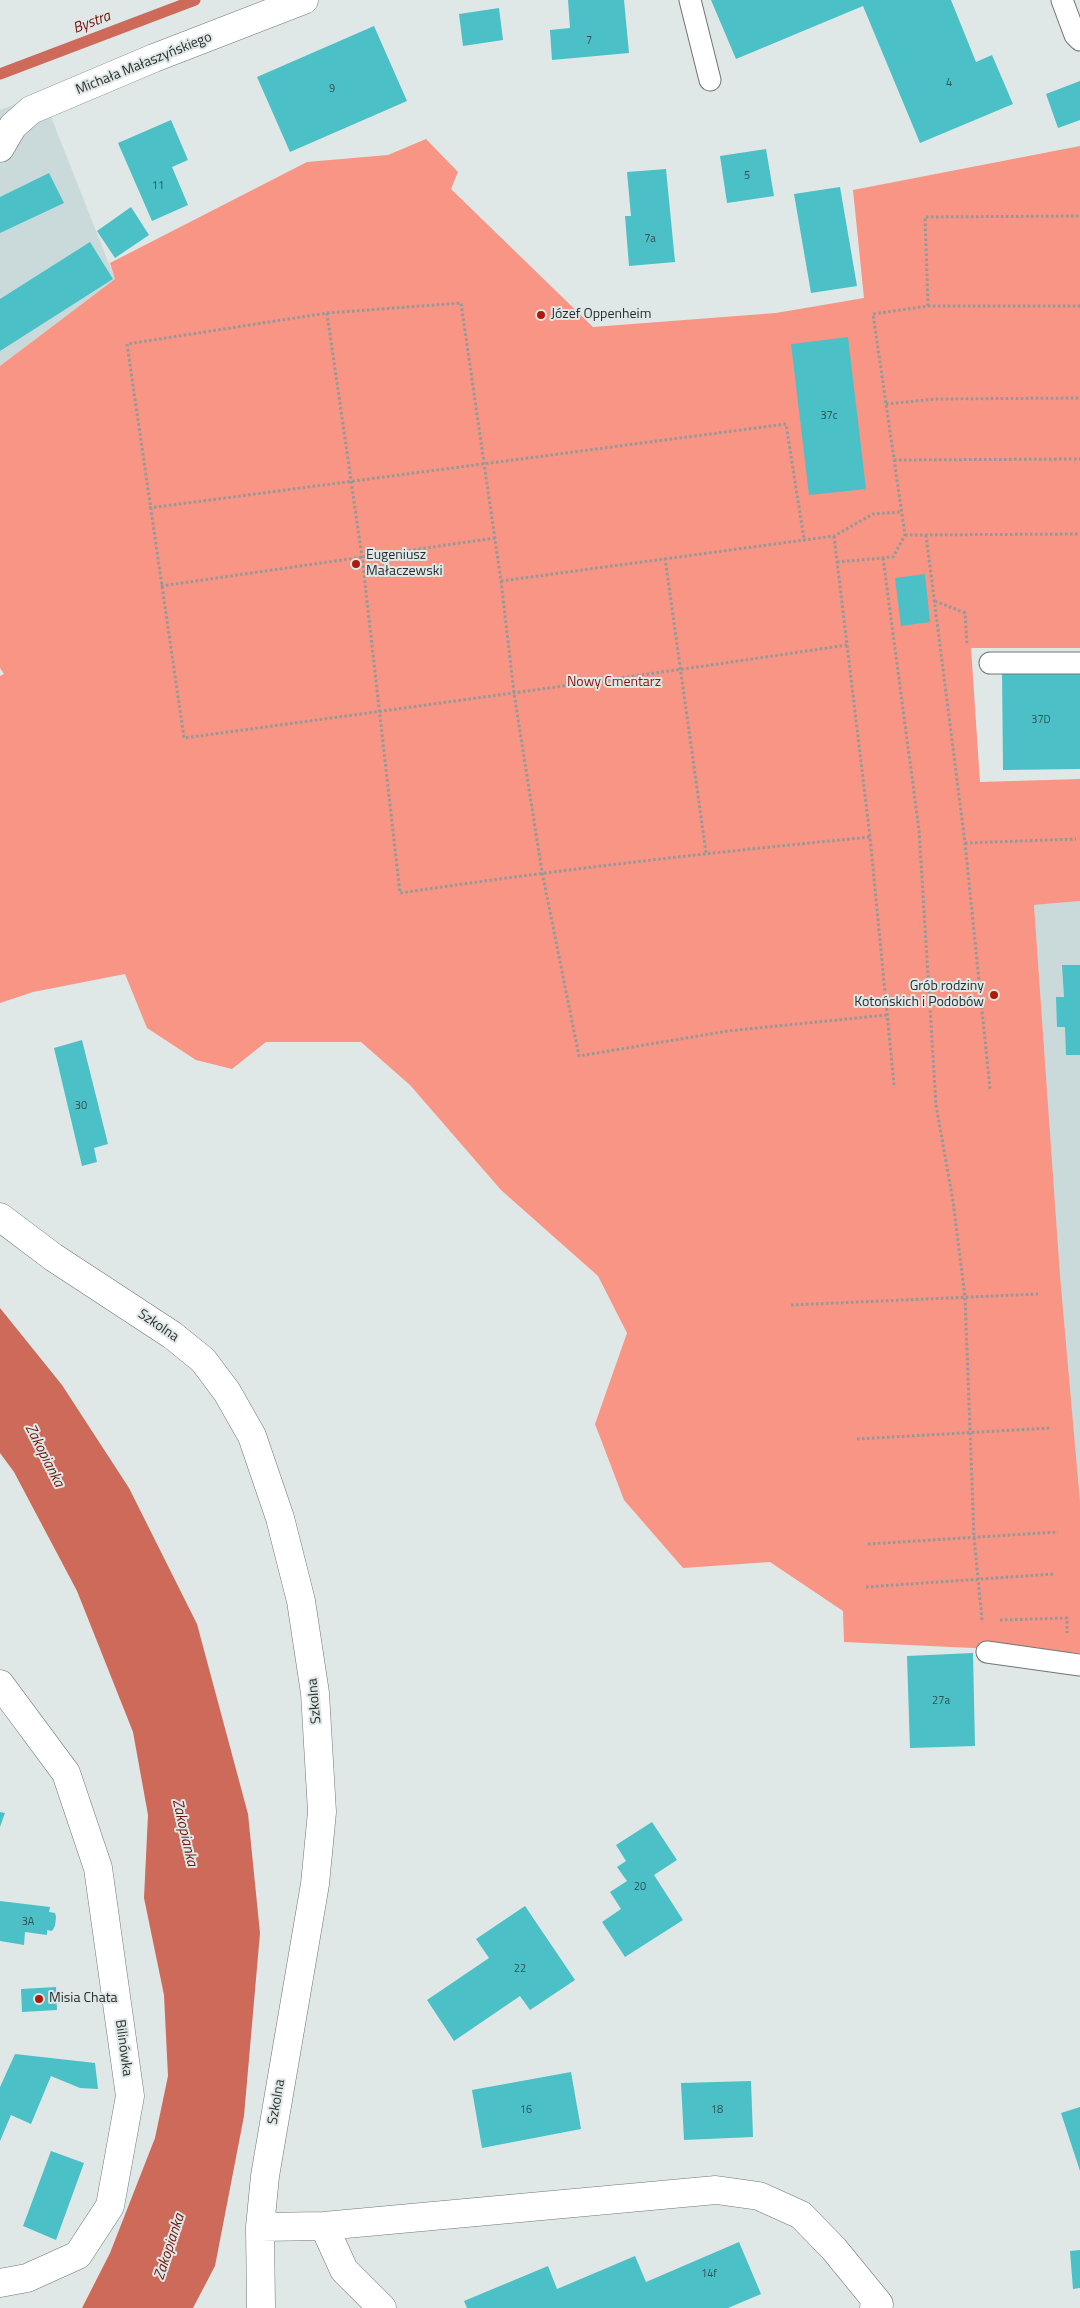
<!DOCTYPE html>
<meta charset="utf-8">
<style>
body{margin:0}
canvas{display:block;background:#dfe7e7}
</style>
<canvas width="1080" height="2308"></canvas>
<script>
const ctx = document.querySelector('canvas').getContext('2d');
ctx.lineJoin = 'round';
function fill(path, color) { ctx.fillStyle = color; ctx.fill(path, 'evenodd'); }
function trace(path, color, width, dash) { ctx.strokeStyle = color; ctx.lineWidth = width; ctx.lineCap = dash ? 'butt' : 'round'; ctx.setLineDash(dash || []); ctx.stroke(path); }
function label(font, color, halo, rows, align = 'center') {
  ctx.font = font + ' "Titillium Web",sans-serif'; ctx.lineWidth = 4; ctx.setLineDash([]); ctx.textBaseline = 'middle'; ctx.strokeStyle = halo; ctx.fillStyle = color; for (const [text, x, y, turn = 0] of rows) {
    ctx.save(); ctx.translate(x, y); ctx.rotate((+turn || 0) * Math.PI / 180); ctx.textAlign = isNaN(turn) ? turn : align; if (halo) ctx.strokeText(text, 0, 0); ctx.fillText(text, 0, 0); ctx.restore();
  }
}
fill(new Path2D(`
 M42,94L115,279L0,366V110Z
 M1080,901V1501L1060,1275L1034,905Z`), '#cadada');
fill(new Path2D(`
 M426,139L458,172L451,189L593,327L776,313L864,298L853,190L1080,146V648H971L980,782L1080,779V901L1034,905L1060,1275L1080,1501V1653L844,1642L843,1611L770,1562L683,1568L624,1500L595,1424L627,1333L598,1276L501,1190L410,1085L361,1042H266L232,1069L196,1060L147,1028L125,974L33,992L0,1003V676L4,674L0,668V366L115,279L110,263L307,162L388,155Z`), '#f99584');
fill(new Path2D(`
 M0,1308L62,1385L129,1488L197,1624L248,1814L260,1933L244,2116L215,2266L193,2308H82L110,2253L155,2138L168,2076L164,1995L144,1898L148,1815L133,1732L77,1591L14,1472L0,1453Z`), '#ce6a5a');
trace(new Path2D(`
 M0,74L195,0`), '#ce6a5a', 11);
fill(new Path2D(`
 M568,0H624L629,53L552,60L550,30L570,28Z
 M711,0H951L976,62L992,55L1013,104L920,143L863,6L736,59Z
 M499,8L503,40L463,46L459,14Z
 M374,26L407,101L290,152L257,77Z
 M1080,81V120L1058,128L1046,94Z
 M171,120L188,160L172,167L188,205L152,221L118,143Z
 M766,149L774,196L727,203L720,156Z
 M666,169L675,262L629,266L625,216H631L627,172Z
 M49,173L64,203L0,233V197Z
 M840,187L857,286L811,293L794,194Z
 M131,207L149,235L115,258L97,231Z
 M90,242L113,279L0,351V299Z
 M848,337L866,489L809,495L791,344Z
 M925,574L930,622L901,626L895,578Z
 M1002,671H1080V769L1003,770Z
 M1062,965H1080V1055H1066L1065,1027H1057L1056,997H1064Z
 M82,1040L108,1144L94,1148L97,1162L82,1166L54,1048Z
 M973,1653L975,1746L910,1748L907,1656Z
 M0,1812L5,1813L0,1827Z
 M652,1822L677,1860L654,1875L683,1920L625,1957L602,1922L621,1909L610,1892L627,1881L617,1867L626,1861L616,1845Z
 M0,1901L50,1907L49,1912L55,1913L56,1917L55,1926L52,1931L47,1930V1935L25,1932L24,1945L0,1941Z
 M525,1906L575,1980L530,2010L520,1996L454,2041L427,2000L489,1958L476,1939Z
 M56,1987L57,2010L22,2012L21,1989Z
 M15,2054L95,2063L98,2089L80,2088L51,2076L31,2124L11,2115L0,2141V2087Z
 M571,2072L581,2129L482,2148L472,2090Z
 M751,2081L753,2137L684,2140L681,2083Z
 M1080,2107V2171L1061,2113Z
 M51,2151L84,2163L56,2240L23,2226Z
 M739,2242L761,2294L728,2308H467L464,2301L548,2266L557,2289L635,2256L646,2282Z
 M1080,2250V2288L1073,2289L1070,2251Z`), '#4bc0c7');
const lane = new Path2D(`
 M690,0L710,80
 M1062,0L1075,35L1080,40
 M990,663H1080
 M987,1652L1080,1665`);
const street = new Path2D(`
 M0,148L13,126L31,110L154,58L304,0
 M0,1217L53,1257L172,1335L203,1360L227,1392L252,1436L280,1518L301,1601L315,1693L322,1812L315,1884L265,2176L260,2227L261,2308
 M0,1684L66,1773L98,1868L130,2096L110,2206L78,2255L27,2278L0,2283
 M324,2226L344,2270L382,2308
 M260,2227L324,2226L716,2190L759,2196L801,2215L834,2249L879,2304L874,2308`);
trace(lane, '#707676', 23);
trace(street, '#707676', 29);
trace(new Path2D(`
 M928,306L925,217L1080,216
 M327,313L362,557L400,893C556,870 713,852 870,837
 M886,404L936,399L1080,398
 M894,460L1080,459
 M149,508L786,424L804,539
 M905,535L1080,534
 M926,535L965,843L990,1089
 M834,536L870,837L894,1085
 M665,558L706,853
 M883,558L919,830L936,1105L953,1201L965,1297L974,1537L982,1620
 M837,562L893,557L905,535L873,314L928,306H1080
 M501,581L834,536L873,514L901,512
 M161,586L495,538
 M935,601L965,613L967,643
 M847,645C626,678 405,708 184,738L127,344L327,313L461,303L501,581L514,693L542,872L579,1056L728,1031L887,1015
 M965,843L1076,839
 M791,1305L1038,1294
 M857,1439L1050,1428
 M868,1544L1058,1532
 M866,1587L1054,1574
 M1000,1620L1067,1618V1633`), '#939999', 3, [2.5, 2.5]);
trace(lane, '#fff', 21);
trace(street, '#fff', 28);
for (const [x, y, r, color] of [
 [541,315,5,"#ac1c0b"],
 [356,564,5,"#ac1c0b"],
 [994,995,5,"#ac1c0b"],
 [39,1999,5,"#ac1c0b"]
]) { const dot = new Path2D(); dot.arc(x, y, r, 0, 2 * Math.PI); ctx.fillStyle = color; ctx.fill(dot); trace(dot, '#dfe7e7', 2); }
label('11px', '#335254', null, [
 ["7",589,41],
 ["4",949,83],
 ["9",332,89],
 ["5",747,176],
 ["11",158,186],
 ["7a",650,239],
 ["37c",829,416],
 ["37D",1041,720],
 ["30",81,1106],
 ["27a",941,1701],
 ["20",640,1887],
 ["3A",28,1922],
 ["22",520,1969],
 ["16",526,2110],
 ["18",717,2110],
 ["14f",709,2274]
]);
label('14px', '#2b2e2e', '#dfe7e7', [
 ["Michała Małaszyńskiego",144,64,-22],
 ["Szkolna",158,1326,34],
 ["Szkolna",315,1701,-95],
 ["Bilinówka",123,2048,82],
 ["Szkolna",277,2102,-80]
]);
label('14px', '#2b2e2e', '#dfe7e7', [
 ["Józef Oppenheim",551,315],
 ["Eugeniusz",366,556],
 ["Małaczewski",366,572],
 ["Grób rodziny",984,987,"right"],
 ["Kotońskich i Podobów",984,1003,"right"],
 ["Misia Chata",49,1999]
], 'left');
label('14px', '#8f1204', '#dfe7e7', [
 ["Nowy Cmentarz",614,683]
]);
label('italic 15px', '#71150a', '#dfe7e7', [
 ["Bystra",92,23,-21],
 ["Zakopianka",44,1456,63],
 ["Zakopianka",184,1833,77],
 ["Zakopianka",170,2247,-72]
]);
</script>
